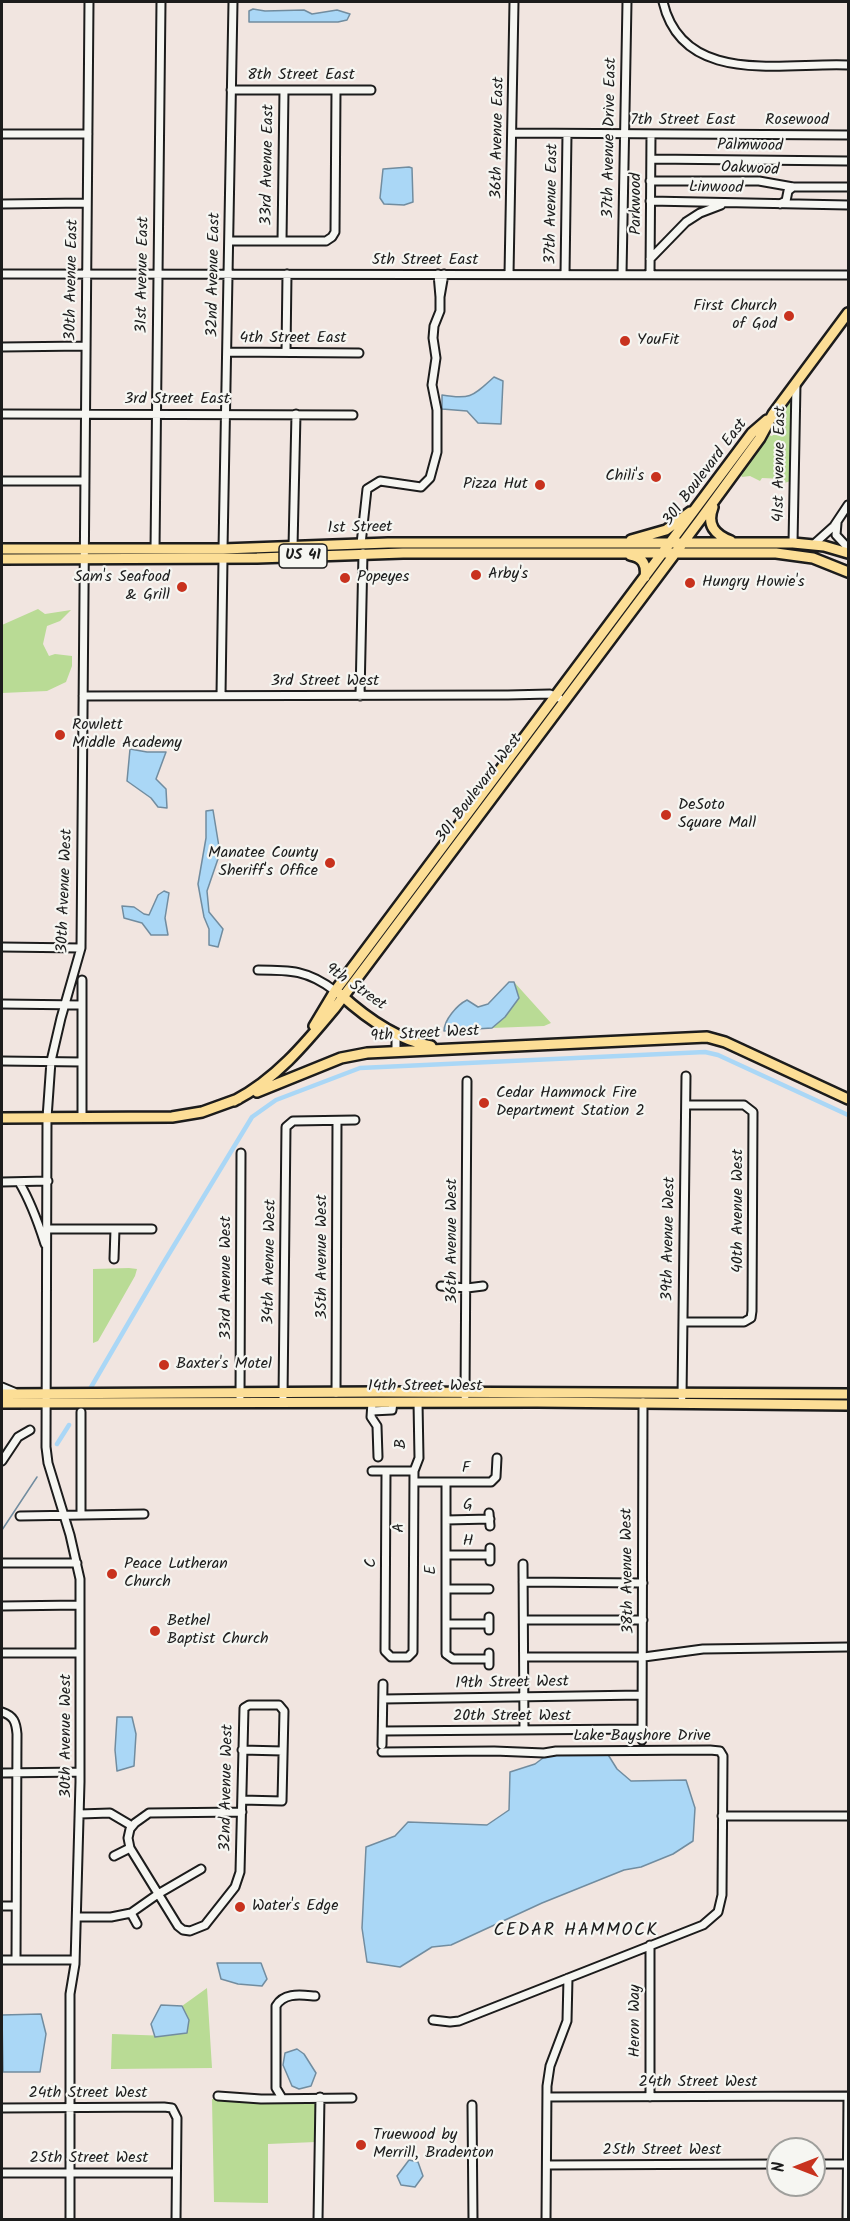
<!DOCTYPE html>
<style>
body{margin:0}
#map{position:relative;width:850px;height:2221px;overflow:hidden;background:#f1e5e0;font-family:Kalam,sans-serif}
canvas{display:block}
.frame{position:absolute;inset:0;border:3px solid #1c1c1c;pointer-events:none}
.north{position:absolute;left:766px;top:2137px;width:60px;height:60px;box-sizing:border-box;background:#f6f6f2;border:2px solid #9f9f9c;border-radius:50%;rotate:270deg;font-size:16px;font-weight:700;line-height:24px;text-align:center;color:#1c1c1c}
.north::after{content:'';display:block;margin:auto;width:21px;height:27px;background:#c8321e;clip-path:polygon(50% 0,100% 100%,50% 72%,0 100%)}
</style>
<div id="map">
<canvas width="850" height="2221"></canvas>
<div class="frame"></div>
<div class="north">N</div>
</div>
<script>
const ctx = document.querySelector('canvas').getContext('2d');
ctx.lineJoin = 'round';
function fill(path, color) { ctx.fillStyle = color; ctx.fill(path, 'evenodd'); }
function trace(path, color, width, dash) { ctx.strokeStyle = color; ctx.lineWidth = width; ctx.lineCap = dash ? 'butt' : 'round'; ctx.setLineDash(dash || []); ctx.stroke(path); }
function label(font, color, halo, rows, align = 'center') {
  ctx.font = font + ' Kalam,sans-serif'; ctx.lineWidth = 4.5; ctx.setLineDash([]); ctx.textBaseline = 'middle'; ctx.strokeStyle = halo; ctx.fillStyle = color; for (const [text, x, y, turn = 0] of rows) {
    ctx.save(); ctx.translate(x, y); ctx.rotate((+turn || 0) * Math.PI / 180); ctx.textAlign = isNaN(turn) ? turn : align; if (halo) ctx.strokeText(text, 0, 0); ctx.fillText(text, 0, 0); ctx.restore();
  }
}
fill(new Path2D(`
 M789,403L793,405L791,481L784,483V479L762,478L760,481L750,476L742,477L740,473L768,435L772,436L775,433L773,428Z
 M38,609L45,614L71,610L60,621L47,626L43,644L49,656L55,654L72,656V666L66,682L47,691L2,693V625Z
 M514,982L551,1023L544,1026L492,1028L505,1017L519,998Z
 M129,1268L137,1269L135,1276L98,1341L93,1343V1269Z
 M207,1988L212,2068L111,2069L112,2034L169,2036L189,2020L182,2006Z
 M212,2099L317,2100L316,2142L268,2144V2203L214,2202Z`), '#b9db95');
const water = new Path2D(`
 M253,9L265,11L304,10L312,14L337,10L350,14L347,20L338,22H249V11Z
 M409,167L412,168L413,202L404,205L384,204L380,198L383,169Z
 M494,377L503,381L501,424L478,423L467,411L442,409V395C471,400 473,396 494,377Z
 M130,749L147,752H166L156,779L166,789L167,808L158,807L151,798L127,781Z
 M213,810L220,853L207,891L209,912L223,929L218,947L209,945V929L204,917L198,884L206,838V811Z
 M164,891L169,893L165,918L168,935H151L142,923L124,918L122,906L134,907L144,914L149,915L158,895Z
 M509,982H514L519,998L505,1017L492,1028L444,1031C444,1020 457,1005 467,1000L478,1007L488,1004Z
 M117,1717H132L136,1734L134,1766L117,1771L115,1750Z
 M607,1753L617,1769L631,1781L686,1780L695,1808L693,1841L673,1854L641,1867L624,1870L542,1903L451,1945L432,1947L400,1967L367,1962L362,1928L366,1847L395,1836L408,1822L487,1825L509,1810L510,1772L535,1764L547,1755L554,1754Z
 M217,1963H261L267,1979L262,1986L238,1984L221,1979Z
 M161,2005L182,2006L189,2020L187,2033L155,2037L151,2024Z
 M41,2014L46,2034L40,2072H3L2,2015Z
 M297,2049L304,2054L316,2073L311,2086L299,2089L292,2086L283,2065L285,2053Z
 M409,2160L418,2162L423,2176L415,2187L401,2185L397,2176Z`);
fill(water, '#aad7f6');
trace(water, '#718c9f', 1.5);
trace(new Path2D(`
 M2,1530L37,1477`), '#718c9f', 1.5);
trace(new Path2D(`
 M90,1389L161,1267L252,1117L276,1100L360,1068L705,1052L718,1055L848,1115
 M57,1444L69,1425`), '#aad7f6', 4.5);
const minor = new Path2D(`
 M663,2C683,87 783,62 848,65
 M231,90H371
 M512,133L848,135
 M2,134H88
 M651,159L848,161
 M650,181H759L793,187H848
 M650,201L848,205
 M2,204L87,203
 M780,204L786,201L788,191L793,187
 M229,241H326L332,237L335,232L336,90
 M282,241L284,90
 M650,259L686,222L700,213L721,205
 M2,274L848,275
 M509,274L514,2
 M565,274L567,134
 M622,274L627,2
 M650,274L651,134
 M440,297L444,274
 M2,347L85,346
 M227,352L359,353
 M286,352L287,274
 M2,414L353,415
 M2,481H85
 M837,523L836,535L848,548
 M793,543L796,384
 M361,544L367,489L380,481L421,487L430,478L437,452V410L432,385L436,358L433,338L434,326L440,311V297L438,274
 M814,544L834,526L848,505
 M293,547L296,414
 M155,549L161,2
 M223,549L233,2
 M221,695L223,559
 M83,696L508,695L550,694L559,698
 M360,696L363,553
 M2,947L81,948
 M258,970C290,970 308,970 335,991
 M2,1004L82,1005
 M396,1051V1034
 M2,1061L82,1062
 M82,1117V980
 M2,1182L48,1181
 M19,1182C31,1202 38,1222 45,1244
 M48,1229H152
 M114,1259L115,1229
 M441,1286L467,1288L483,1286
 M683,1322H744L751,1318L752,1311L753,1112L744,1105H686
 M2,1387L14,1392
 M336,1393L337,1121
 M465,1396L467,1081
 M240,1397L241,1153
 M283,1397L286,1127L293,1121L355,1120
 M682,1397L686,1076
 M372,1402L371,1417L377,1426L378,1457
 M372,1411L392,1410L393,1402
 M81,1412V1515
 M2,1461L18,1437L30,1430
 M372,1471H414L415,1468
 M386,1472L385,1651L391,1657H408L413,1652L414,1471L419,1458L418,1402
 M414,1482H491L496,1477L497,1458
 M446,1482V1654L453,1659H489
 M489,1513L490,1526
 M20,1516L144,1514
 M446,1520L490,1519
 M490,1548V1561
 M446,1555H490
 M2,1563H77
 M523,1564L524,1730
 M523,1582L643,1583
 M446,1589H489
 M2,1606L80,1605
 M489,1617V1630
 M524,1620H643
 M446,1624H489
 M2,1653H80
 M489,1653V1665
 M524,1657H644L703,1649L848,1647
 M383,1699L642,1695
 M2,1712C14,1716 16,1722 17,1734L16,1960
 M383,1731L642,1729
 M642,1740L643,1402
 M382,1745L383,1684
 M242,1750L283,1751
 M382,1752L494,1751L544,1753L556,1751L710,1750L720,1751L723,1756L722,1895L718,1912L703,1925L459,2021L450,2022L433,2020
 M2,1773L80,1772
 M242,1800L282,1801L284,1711L279,1705H249L244,1708L240,1872L235,1887L205,1925L190,1931L183,1930L178,1926L130,1848L128,1838L130,1829L135,1823L149,1813L242,1812
 M80,1814L110,1813L132,1826
 M722,1816H848
 M114,1856L130,1848
 M2,1906H16
 M131,1913L137,1924
 M77,1917H111L131,1913L158,1894L201,1869
 M650,1945V2097
 M2,1960H75
 M218,2096L261,2099L352,2098
 M547,2097L848,2096
 M282,2098L276,2088V2006C284,1992 301,1995 315,1996
 M472,2105L473,2220
 M2,2108L164,2107L172,2108L177,2118L176,2220
 M814,2164H847
 M547,2165L778,2164
 M2,2173H176
 M70,2220V1994L75,1964L80,1782V1579L70,1535L48,1463L46,1447L47,1118L51,1061L61,1018L81,948L89,2
 M318,2220L320,2097
 M546,2220L547,2086L550,2066L567,2021L568,1978
 M847,2220L848,2096`);
const major = new Path2D(`
 M713,507C706,525 715,535 731,541
 M631,540L666,530L690,512
 M2,549H223L388,543H793L824,546L848,553
 M630,555C642,557 647,564 645,577
 M2,559L257,558L403,553H776L813,558L848,572
 M340,994C365,1017 397,1040 431,1046
 M314,1026L335,991L752,433L767,420
 M257,1092L341,1058L367,1053L707,1037L725,1042L848,1099
 M234,1101C275,1080 305,1044 334,1009L700,520L760,438L773,414L848,313
 M2,1118L172,1117L202,1112L238,1099
 M2,1394L380,1392L848,1394
 M2,1403L537,1402L848,1405`);
trace(minor, '#1c1c1c', 11);
trace(major, '#1c1c1c', 14);
trace(minor, '#f6f6f2', 7);
trace(major, '#fcde96', 9);
for (const [x, y, r, color] of [
 [789,316,6,"#c8321e"],
 [625,341,6,"#c8321e"],
 [656,477,6,"#c8321e"],
 [540,485,6,"#c8321e"],
 [476,575,6,"#c8321e"],
 [345,578,6,"#c8321e"],
 [690,583,6,"#c8321e"],
 [182,587,6,"#c8321e"],
 [60,735,6,"#c8321e"],
 [666,815,6,"#c8321e"],
 [330,863,6,"#c8321e"],
 [484,1103,6,"#c8321e"],
 [164,1365,6,"#c8321e"],
 [112,1574,6,"#c8321e"],
 [155,1631,6,"#c8321e"],
 [240,1907,6,"#c8321e"],
 [361,2145,6,"#c8321e"]
]) { const dot = new Path2D(); dot.arc(x, y, r, 0, 2 * Math.PI); ctx.fillStyle = color; ctx.fill(dot); trace(dot, '#f6f6f2', 2); }
for (const [x, y, w] of [
 [303,556,48]
]) { const box = new Path2D(); box.roundRect(x - w / 2, y - 12, w, 24, 4.5); ctx.fillStyle = '#f6f6f2'; ctx.fill(box); trace(box, '#1c1c1c', 1.5); }
label('bold 15px', '#1c1c1c', null, [
 ["US 41",303,556]
]);
label('16px', '#1c1c1c', '#f6f6f2', [
 ["8th Street East",301,76],
 ["7th Street East",683,121],
 ["Rosewood",797,121],
 ["36th Avenue East",499,138,-89],
 ["37th Avenue Drive East",611,138,-89],
 ["Palmwood",750,147,1],
 ["33rd Avenue East",269,165,-89],
 ["Oakwood",750,170,3],
 ["Linwood",716,189,1],
 ["37th Avenue East",553,204,-89],
 ["Parkwood",637,204,-90],
 ["5th Street East",425,261],
 ["31st Avenue East",144,275,-89],
 ["32nd Avenue East",215,275,-89],
 ["30th Avenue East",73,280,-89],
 ["4th Street East",293,339],
 ["3rd Street East",177,400],
 ["41st Avenue East",781,464,-89],
 ["301 Boulevard East",706,473,-53],
 ["1st Street",360,529,-1],
 ["3rd Street West",325,682],
 ["301 Boulevard West",480,789,-53],
 ["30th Avenue West",66,891,-88],
 ["9th Street",355,988,35],
 ["9th Street West",425,1035,-3],
 ["40th Avenue West",739,1211,-90],
 ["39th Avenue West",670,1239,-89],
 ["36th Avenue West",453,1241,-90],
 ["35th Avenue West",323,1257,-90],
 ["34th Avenue West",271,1262,-89],
 ["33rd Avenue West",227,1278,-90],
 ["14th Street West",425,1387],
 ["B",402,1444,-90],
 ["F",466,1469],
 ["G",468,1506],
 ["A",400,1528,-90],
 ["H",468,1542],
 ["C",372,1563,-90],
 ["E",432,1570,-90],
 ["38th Avenue West",629,1571,-91],
 ["19th Street West",512,1684,-1],
 ["20th Street West",512,1717],
 ["30th Avenue West",67,1736,-90],
 ["Lake Bayshore Drive",642,1737],
 ["32nd Avenue West",228,1788,-89],
 ["Heron Way",636,2021,-90],
 ["24th Street West",698,2083],
 ["24th Street West",88,2094],
 ["25th Street West",662,2151],
 ["25th Street West",89,2159]
]);
label('16px', '#1c1c1c', '#f6f6f2', [
 ["First Church",777,307,"right"],
 ["of God",777,325,"right"],
 ["YouFit",637,341],
 ["Chili's",644,477,"right"],
 ["Pizza Hut",528,485,"right"],
 ["Arby's",488,575],
 ["Sam's Seafood",170,578,"right"],
 ["& Grill",170,596,"right"],
 ["Popeyes",357,578],
 ["Hungry Howie's",702,583],
 ["Rowlett",72,726],
 ["Middle Academy",72,744],
 ["DeSoto",678,806],
 ["Square Mall",678,824],
 ["Manatee County",318,854,"right"],
 ["Sheriff's Office",318,872,"right"],
 ["Cedar Hammock Fire",496,1094],
 ["Department Station 2",496,1112],
 ["Baxter's Motel",176,1365],
 ["Peace Lutheran",124,1565],
 ["Church",124,1583],
 ["Bethel",167,1622],
 ["Baptist Church",167,1640],
 ["Water's Edge",252,1907],
 ["Truewood by",373,2136],
 ["Merrill, Bradenton",373,2154]
], 'left');
ctx.letterSpacing = '1.5px';
label('18px', '#1c1c1c', '#f6f6f2', [
 ["CEDAR HAMMOCK",576,1932]
]);
ctx.letterSpacing = '0px';
</script>
